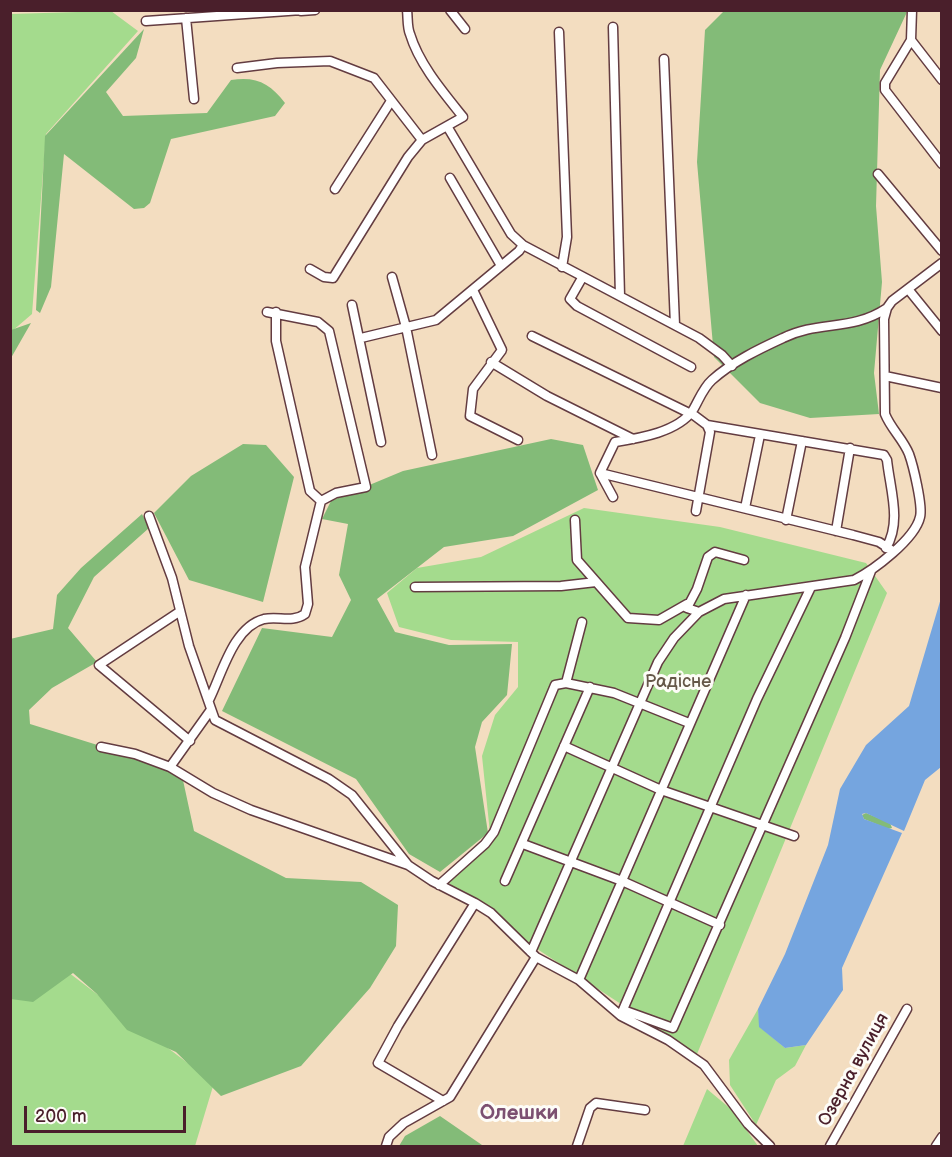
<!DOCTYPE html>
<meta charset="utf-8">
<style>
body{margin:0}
#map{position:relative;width:952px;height:1157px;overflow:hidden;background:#f3ddc0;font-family:"Balsamiq Sans",sans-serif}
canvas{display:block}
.frame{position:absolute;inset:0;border:12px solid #4a1f2b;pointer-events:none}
.scale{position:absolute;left:24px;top:1106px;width:162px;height:27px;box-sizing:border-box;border:3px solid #4a1f2b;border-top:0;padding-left:8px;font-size:18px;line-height:21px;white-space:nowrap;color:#4a1f2b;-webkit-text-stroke:4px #fdfcf7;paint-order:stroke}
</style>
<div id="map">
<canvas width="952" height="1157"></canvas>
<div class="frame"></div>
<div class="scale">200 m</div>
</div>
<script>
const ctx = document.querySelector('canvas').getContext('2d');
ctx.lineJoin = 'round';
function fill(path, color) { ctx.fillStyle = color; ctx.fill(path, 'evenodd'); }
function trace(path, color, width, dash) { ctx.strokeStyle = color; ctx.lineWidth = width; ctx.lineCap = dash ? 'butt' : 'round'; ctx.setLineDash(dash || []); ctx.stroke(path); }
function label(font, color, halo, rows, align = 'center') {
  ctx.font = font + ' "Balsamiq Sans",sans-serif'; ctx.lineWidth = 6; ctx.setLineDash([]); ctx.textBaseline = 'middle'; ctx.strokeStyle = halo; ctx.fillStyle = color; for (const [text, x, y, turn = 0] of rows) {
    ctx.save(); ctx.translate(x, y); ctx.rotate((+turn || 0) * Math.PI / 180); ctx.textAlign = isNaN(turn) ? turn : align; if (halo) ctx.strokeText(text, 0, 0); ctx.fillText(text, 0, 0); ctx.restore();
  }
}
fill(new Path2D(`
 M111,11L138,31L46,134L32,314L11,332L10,14Z
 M584,508L720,527L866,563L887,593L697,1054L528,943L442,878L490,833L482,756L495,715L518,687V642L451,640L399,627L387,593L417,568L481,557Z
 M10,928L214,1083L195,1146H11Z
 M758,1009L760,1027L785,1048L806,1045L795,1066L776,1080L756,1125L730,1085L729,1060Z
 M707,1089L732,1110L758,1146H683Z`), '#a4db8d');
fill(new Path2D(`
 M724,11L907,12L880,70L876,206L882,282L874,373L879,414L810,418L760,403L714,357L697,162L705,30Z
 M144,29L136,58L106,92L123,116L207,113L231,80C256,76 270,83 285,103L275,116L171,139L150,203L144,208L134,209L64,154L51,287L40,313L36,310L45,136Z
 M31,323L11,358V330Z
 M551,439L583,445L598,490L513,536L444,547L377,599L395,632L449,645L512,644L507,695L482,722L475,747L488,833L440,872L409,854L356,779L222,711L262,628L332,637L351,600L339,575L348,524L322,519L331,501L403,471Z
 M243,444L266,445L294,477L263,602L189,580L154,513L191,476Z
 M142,514L149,528L94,577L68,628L97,662L52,688L29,710L30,724L181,771L194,831L286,878L361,882L398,905L396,946L370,988L301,1066L221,1096L176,1052L127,1030L97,994L73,973L33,1002L11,999L10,639L53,629L57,595L81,568Z
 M866,813L890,823L892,828L888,829L864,819L862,815Z
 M440,1116L482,1145L483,1146H399L405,1136Z`), '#83bb78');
fill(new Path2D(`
 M941,598V767L925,780L904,831L866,813L862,814L864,819L902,833L842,968L843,990L806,1045L785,1048L759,1027L758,1009L785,954L828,845L840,789L866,745L909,706Z`), '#75a5df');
const minor = new Path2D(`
 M450,10L465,29
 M912,10L911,40L885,83V90L942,164
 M301,11L315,10
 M186,18L194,99
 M146,21L302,10
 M613,27L620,296
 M559,32L567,237L562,267
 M911,40L942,80
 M664,59L675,325
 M237,68L277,63L330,61L374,78L422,140
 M447,126L511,234L523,245L699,338L722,355L732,366
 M878,174L942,251
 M450,178L500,264
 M335,189L391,101
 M310,269L324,277L333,278L408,157L422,140L463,117C443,92 419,64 410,34C407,27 408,18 407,10
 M392,277L406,327L432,455
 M582,278L570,299L577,306L691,367
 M908,289L942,331
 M473,290L502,350L473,389L470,416L518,440
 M352,305L381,442
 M276,312V341L310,491L321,501
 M532,336L689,413
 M361,338L436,320L519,251L523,245
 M491,362L547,396L633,439
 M885,376L942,388
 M691,413L707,425L710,432L696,511
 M707,425L884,455L887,460C890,489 902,522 886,548
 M600,473L853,535L879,542L893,551
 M613,497L600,473L615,442C640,438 678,432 693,410C699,400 703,388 712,380C732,362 759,349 783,338C819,320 851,332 887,308
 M745,508L760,435
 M149,516L172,578L189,646L215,720L329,779L352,795L408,865
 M575,520L577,560L628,618L659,620L687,604
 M786,520L802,441
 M836,531L850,448
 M415,587L561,586L596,582
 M179,612L99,665L190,741
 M699,612L687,608L697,589L708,557L715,552L744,560
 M566,683L614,693L689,723
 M209,700C222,674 233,627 264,619C279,616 292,623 305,614L308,604L305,567L321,501L336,493L366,487L329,331L318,322L267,312
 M564,746L661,790L794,836
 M101,747L135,754L170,767L213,793L251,810L408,865L432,881L475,903L491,913L536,957L579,980L621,1016L668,1040L704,1065L748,1124L770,1146
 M170,767L210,711
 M523,844L622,881L720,925
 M505,881L590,687
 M439,885L485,844L494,832L555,685L566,683L582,622
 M531,952L658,662L674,638L699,612L724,599L854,580C874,570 915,539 920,517C923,506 913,465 909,454C903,439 891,429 885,414L884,319L887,308L892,301L942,263
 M579,980L746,595
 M623,1010L673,1028L845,638L871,571
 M622,1012L757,699L811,587
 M443,1101L378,1063L398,1026L475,903
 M386,1146L389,1137L404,1123L450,1097L536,957
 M577,1146L590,1108L596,1103L645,1110
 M830,1146L907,1009
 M936,1146L942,1137`);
trace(minor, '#633c41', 11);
trace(minor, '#fff', 8);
label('18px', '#655748', '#fdfcf7', [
 ["Радісне",678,682]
]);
label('18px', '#4a1f2b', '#fdfcf7', [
 ["Озерна вулиця",854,1070,-61]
]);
label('bold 21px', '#7c5071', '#fdfcf7', [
 ["Олешки",519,1114]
]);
</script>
